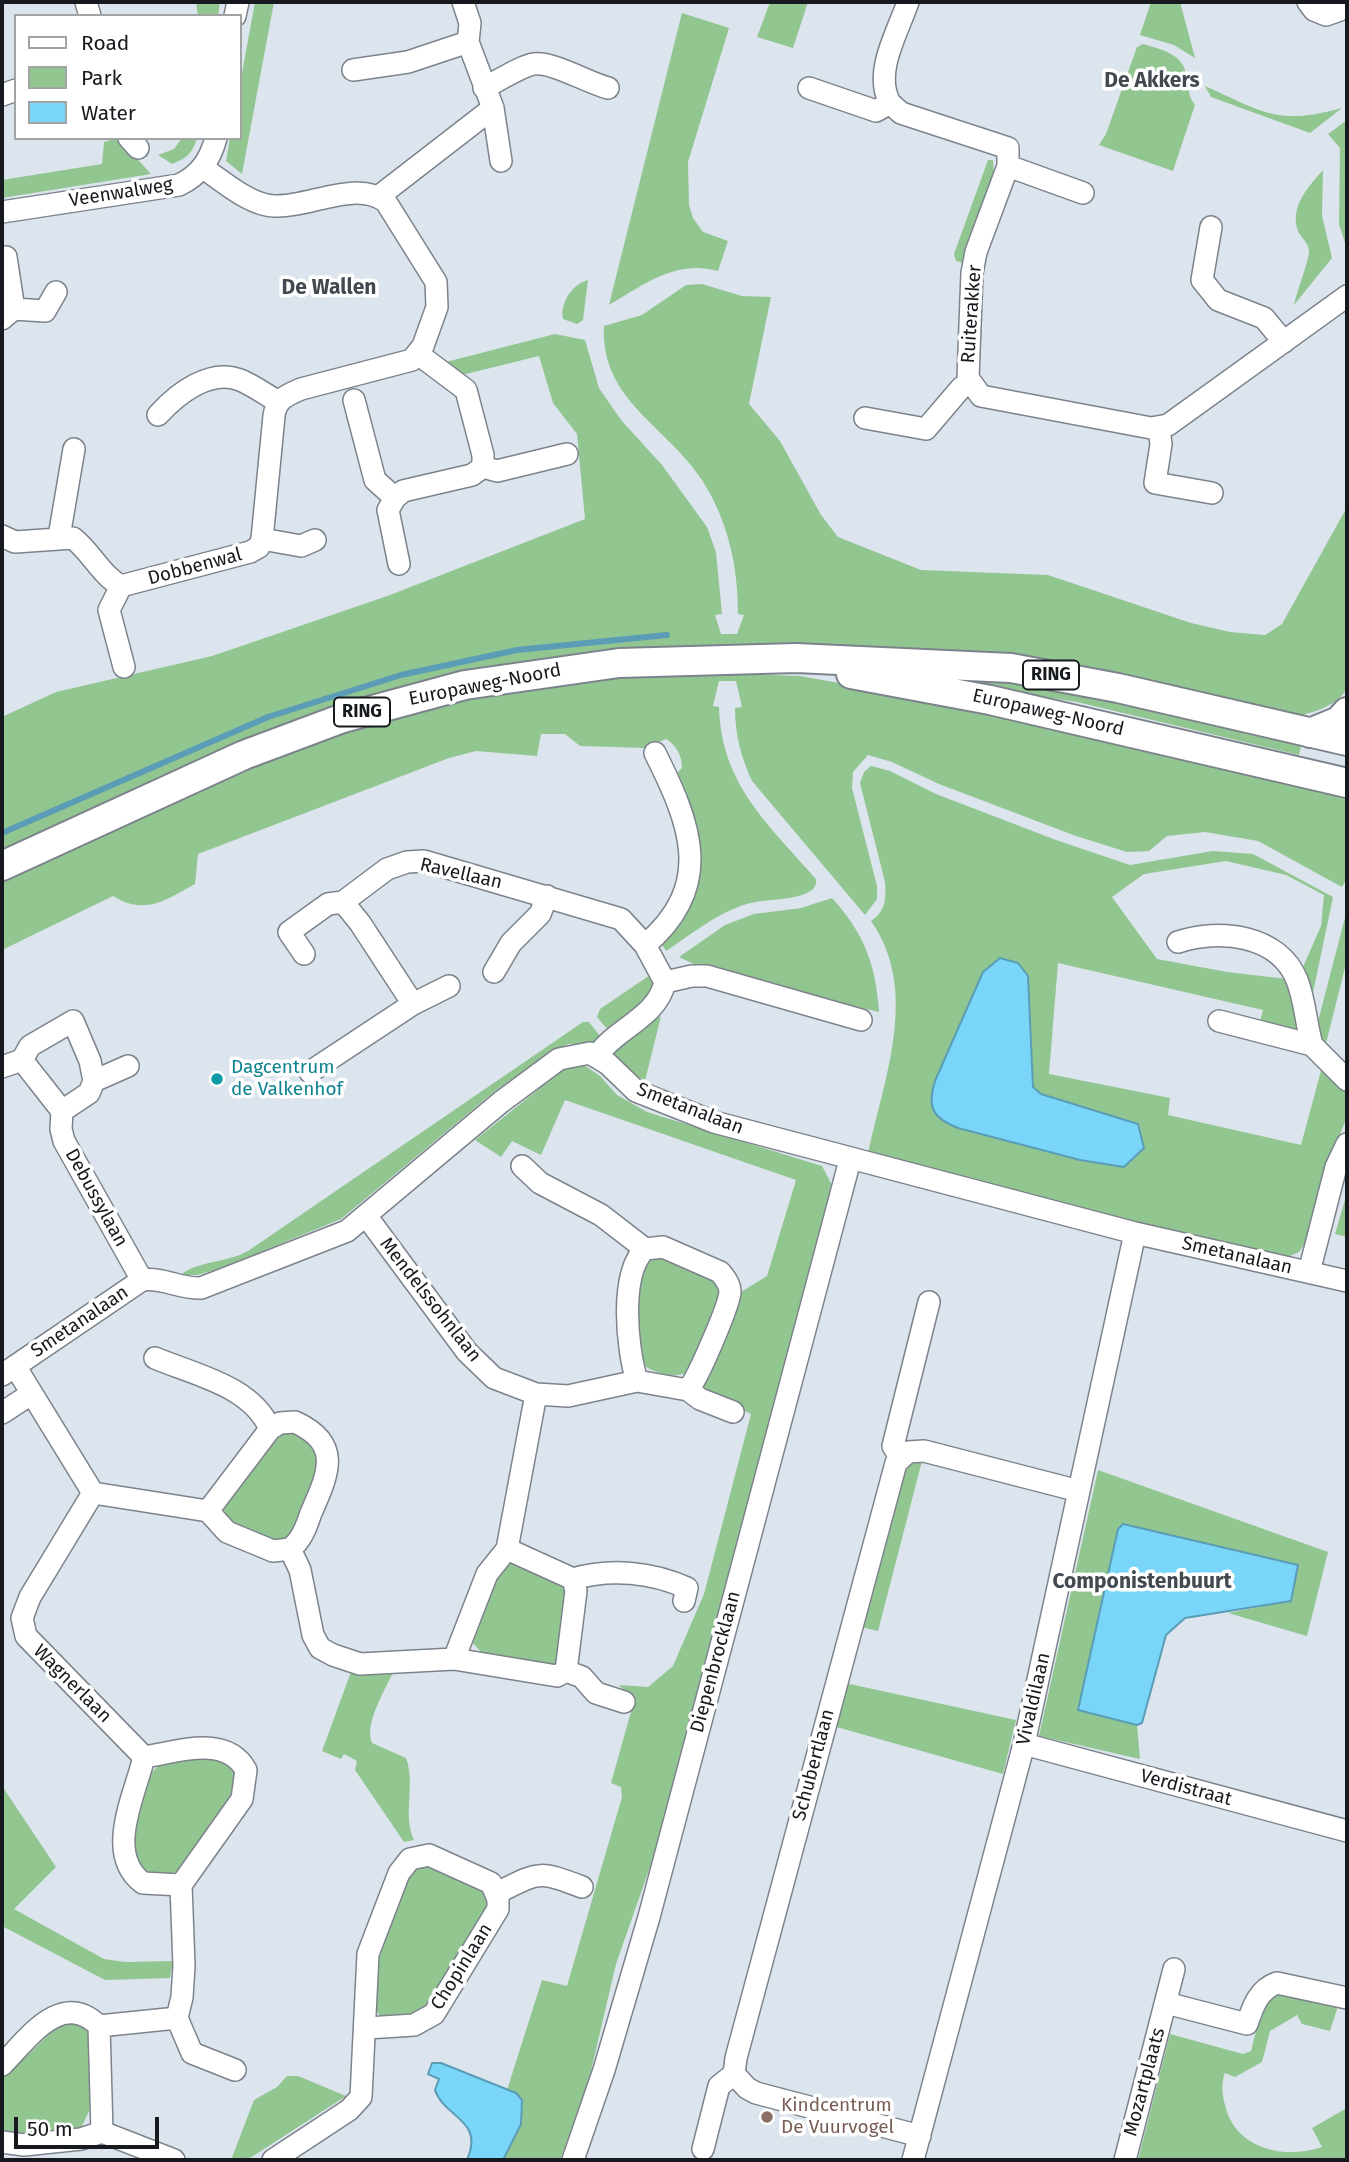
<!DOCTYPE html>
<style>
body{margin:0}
#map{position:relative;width:1349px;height:2162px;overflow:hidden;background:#dce4ed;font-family:"Fira Sans",sans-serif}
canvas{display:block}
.frame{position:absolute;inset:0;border:4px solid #16191d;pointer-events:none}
.legend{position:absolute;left:14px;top:14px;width:228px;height:126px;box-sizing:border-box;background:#fff;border:2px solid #a2a3a5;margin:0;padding:9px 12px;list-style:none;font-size:21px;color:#16191d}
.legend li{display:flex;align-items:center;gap:14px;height:35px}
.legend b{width:35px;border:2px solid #a2a3a5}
.scale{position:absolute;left:14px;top:2117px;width:145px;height:32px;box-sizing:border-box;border:4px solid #16191d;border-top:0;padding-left:9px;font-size:21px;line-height:24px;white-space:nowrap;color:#16191d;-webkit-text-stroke:5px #fff;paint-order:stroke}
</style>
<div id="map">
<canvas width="1349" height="2162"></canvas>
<div class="frame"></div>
<ul class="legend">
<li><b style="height:9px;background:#fff"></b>Road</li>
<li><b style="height:19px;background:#92c690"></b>Park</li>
<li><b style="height:19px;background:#79d6f8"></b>Water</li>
</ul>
<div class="scale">50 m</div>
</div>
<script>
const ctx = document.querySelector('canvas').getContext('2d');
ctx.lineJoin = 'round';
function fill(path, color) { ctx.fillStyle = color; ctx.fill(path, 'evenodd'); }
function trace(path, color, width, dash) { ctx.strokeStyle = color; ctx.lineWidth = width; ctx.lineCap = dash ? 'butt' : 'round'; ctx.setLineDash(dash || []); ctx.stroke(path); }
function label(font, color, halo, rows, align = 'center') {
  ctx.font = font + ' "Fira Sans",sans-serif'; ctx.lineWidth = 7; ctx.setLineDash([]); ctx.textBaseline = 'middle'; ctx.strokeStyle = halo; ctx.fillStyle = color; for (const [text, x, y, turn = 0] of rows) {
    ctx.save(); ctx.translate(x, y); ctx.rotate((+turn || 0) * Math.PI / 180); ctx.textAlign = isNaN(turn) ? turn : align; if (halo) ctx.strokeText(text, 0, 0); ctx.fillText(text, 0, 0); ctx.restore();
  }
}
fill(new Path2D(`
 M196,2H220L218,16H198Z
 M255,2H274L242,174L226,161L230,138H240V84Z
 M770,2H808L793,48L757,37Z
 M1151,2H1180L1195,58L1174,45L1140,35Z
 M682,13L729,28L688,162L689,205L693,218L703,232L728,241L718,271C676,259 643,285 609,305Z
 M1143,44C1163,50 1185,54 1187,79C1189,90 1188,96 1195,105L1173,171L1099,145L1106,134L1137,47Z
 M1205,86C1264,112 1276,126 1342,108L1310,133L1211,97Z
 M1347,120V240L1345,243L1339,224L1340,148L1328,134Z
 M118,138L151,174L2,198V180L102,164L104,142Z
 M182,138H197C192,154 187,158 172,164L158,155L174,149Z
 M988,160H993L994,175L964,263L956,261L954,254Z
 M1323,170L1322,216L1332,258L1294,305C1296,294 1309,260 1309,252C1309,241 1300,239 1297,228C1291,205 1309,186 1323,170Z
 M588,280L583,320L577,324L563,319C560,303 572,284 588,280Z
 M702,284L742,296L771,297L749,404L780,441L821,515L838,537L921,570L1048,575L1191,623L1230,632L1265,635L1282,624L1347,507V688C1338,705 1317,711 1299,716L1009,656L955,651H835L530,662L2,852V717L56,692L212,656L265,638L390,595L585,519L577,434L553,403L539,356L462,375L442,363L555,334L585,340L599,388L621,420L662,465L707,527L716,552L722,614L715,615L721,634H737L744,615L738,614C738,566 728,521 702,480C667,426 600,400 604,326L642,315L686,285Z
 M972,671L1303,737L1299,755L1077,702L927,679Z
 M711,673L800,676L896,693L1347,792V878L1342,887L1258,841L1205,832L1167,836L1149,851L1127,852L1076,836L939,784L892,762L868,755L853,772L852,788L877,886V899L865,915L752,781C741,757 735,734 735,708L742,707L736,681H719L713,706L719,707C721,784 768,824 816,879C820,900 771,899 756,902C722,908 694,933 666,951L660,941L682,915L676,774L682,768C682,756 677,746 666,739L645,748L580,746L565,734H541L537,756L476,751L449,758L198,854L195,884C165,900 146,916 113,896L2,950V879C153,810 305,730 469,697C549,680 630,675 711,673Z
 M871,766L890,771L936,794L1056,840L1130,865L1213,851L1253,854L1333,897L1310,1007L1303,967L1321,926L1324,895L1286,875L1226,861L1144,874L1112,897L1157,959L1227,972L1287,979L1299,1032L1260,1021L1263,1010L1058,963L1049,1074L1170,1098L1168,1115L1301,1145L1322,1067L1347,1092V1117L1332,1154L1307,1240L1299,1252L1288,1257L1173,1232L868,1154C884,1078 920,991 871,921C886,911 886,899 885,882L860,783L864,772ZM1028,975L1033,1087L1041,1094L1138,1124L1080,1160L945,1123Z
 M832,898C864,933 876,965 879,1012L713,973L679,957L725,925L754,914L801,908Z
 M1347,910V960L1326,1043L1316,1029Z
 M656,971L649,1000L608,1030L597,1017L600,1009Z
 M661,1016L645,1081L617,1063L614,1052L627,1037Z
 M583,1022H589L600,1036L589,1045L568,1044L546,1055L495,1091L341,1219L219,1269L197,1275H181C196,1261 227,1263 248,1251Z
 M584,1065L600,1076L617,1095L647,1112L822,1166L833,1187L657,1847L616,1964L587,2088L560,2160H503L521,2124L522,2100L507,2090L542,1980L567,1986L622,1797L621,1787L611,1783L634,1701L619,1685L648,1687L673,1666L704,1594L751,1414L702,1392L741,1292L767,1276L796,1180L565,1100L541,1155L512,1141L501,1157L475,1140L564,1069Z
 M1347,1193V1237L1335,1234Z
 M659,1253L718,1279L722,1294L688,1372C675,1379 655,1373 643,1365C638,1345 633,1283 642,1266C645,1257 651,1256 659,1253Z
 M296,1430L318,1452L319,1472L292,1537L276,1543L232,1525L224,1510L225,1504L278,1434Z
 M922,1461L878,1631L861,1627L903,1466Z
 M1098,1470L1328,1552L1307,1636L1228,1613L1291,1601L1298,1565L1123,1525L1118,1529L1078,1710L1137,1725L1140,1759L1039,1736Z
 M518,1562L568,1587L558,1660L553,1666L482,1653L470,1640L498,1571L509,1563Z
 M351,1672H393C385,1691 364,1723 372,1743L406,1758C416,1785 402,1813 414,1840L404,1842L355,1770L357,1761L344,1754L341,1759L322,1751Z
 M845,1683L1016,1720L1003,1774L833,1726Z
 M208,1753L237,1768L234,1795L176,1872L154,1876L141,1870L129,1847C137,1821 137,1774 165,1762C177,1756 195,1755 208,1753Z
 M2,1786L56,1867L14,1909L104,1959L125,1962L173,1961L170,1978L105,1980L2,1926Z
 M418,1865H425L483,1886L490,1903L427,2011L386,2021C350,1997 397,1905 410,1873Z
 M1281,1994L1338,2006L1330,2031L1302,2024L1297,2015L1270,2031L1262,2062L1235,2077L1225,2073C1221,2083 1222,2095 1225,2105C1235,2149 1284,2160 1322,2147L1312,2128L1347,2108V2160H1138L1170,2034L1243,2054L1251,2051L1263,2004Z
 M80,2023L90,2033L91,2107L82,2126C57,2137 29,2136 2,2132V2079L60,2024Z
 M287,2076H298L346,2096L247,2160H231L254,2100L277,2087Z`), '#92c690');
const water = new Path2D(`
 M1000,958L1018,963L1028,976L1033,1087L1041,1094L1138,1124L1144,1148L1124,1167L1080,1160L958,1128C932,1118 927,1107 935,1081L983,972Z
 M1123,1524L1298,1565L1291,1601L1185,1618L1166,1635L1142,1723L1137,1725L1078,1710L1118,1529Z
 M432,2063H441L516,2093L522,2100L521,2124L503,2160H467C485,2119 444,2118 435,2090L439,2079L428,2074Z`);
fill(water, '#79d6f8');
trace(water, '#5b9db6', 2);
trace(new Path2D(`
 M2,833L268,717L401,675L517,650L667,635`), '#5b9db6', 6);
const minor = new Path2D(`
 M86,2L90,16
 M463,2L470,23L468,42L493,108L501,161
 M1308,2L1314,10L1326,15L1340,10L1345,2
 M235,16L238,2
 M353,70L408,62L468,42
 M484,88C496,82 523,65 534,64C554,62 588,83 608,88
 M809,88L876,111L890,103L901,113L1008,148V166L976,252L972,273L968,378L981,396L1151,428L1168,425L1347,296
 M2,95L16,90
 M890,103C873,72 898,32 908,2
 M129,138L138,148
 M1008,166L1083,193
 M378,197L493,108
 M2,212L179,185C200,175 210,160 216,138
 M1211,227L1202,280L1218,300L1264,318L1284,342
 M6,257L14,309
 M2,319L14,309L45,311L56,292
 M418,354L466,390L483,455V467
 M354,400L375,480L395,498L388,510L399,564
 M158,415C177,394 210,368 240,380C253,385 266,395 279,402
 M865,418L926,429L961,388L970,383
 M1159,428L1161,444L1155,483L1212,493
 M395,498L403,491L472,475L483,467L497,471L567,454
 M2,536L15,542L73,538C91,552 101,575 121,586L250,552L259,547L262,539L274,416C276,399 287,395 301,389L412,360L423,346L437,307L436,282L386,202C356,179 308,208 274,206C249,205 223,181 203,168
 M59,537L74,449
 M262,539L301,546L315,540
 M121,586L109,610L124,667
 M1178,942C1220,928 1279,935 1297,980C1305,1000 1306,1024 1312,1045
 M645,945L665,982L692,976H707L861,1020
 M304,954L289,932L328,904L343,902L387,869L407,862L424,861L621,919L645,945C716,885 690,823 655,753
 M494,972L511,943L540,914L547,896
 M413,1004L449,986
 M1219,1021L1312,1045L1347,1080
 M597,1056C617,1027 657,1018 665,982
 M22,1060L62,1111L61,1129L64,1141L142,1280
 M2,1067L22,1060L30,1046L73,1021L90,1061L94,1081
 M310,1072L413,1004L360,923L343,902
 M62,1111L89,1093L94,1081L128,1066
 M522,1166L540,1183L601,1215L645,1249L663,1247L720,1272C725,1278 730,1284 730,1292C729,1306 698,1378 688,1390
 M367,1217L467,1352L494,1378L536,1394L568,1396L637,1381
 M645,1249C619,1274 627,1349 637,1381L688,1390L700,1399L733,1412
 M1309,1272L1336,1167L1347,1144
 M155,1358C195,1375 252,1386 270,1429L280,1423L295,1422C343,1444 328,1474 311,1513C306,1527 302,1540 290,1549
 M15,1366L93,1493L208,1511L227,1532L273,1551L290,1549L300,1570L313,1635L320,1648L333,1655L360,1664L454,1659L557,1676L566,1671L582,1677L596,1693L624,1702
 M2,1375L142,1280C163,1277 180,1289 201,1288L347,1231L501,1102L559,1059L590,1053L608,1064L636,1091L714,1122L1135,1233L1347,1281
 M2,1413L31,1394
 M900,1458L893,1446L929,1302
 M93,1493L30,1597L22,1618L26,1636L144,1757C135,1795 104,1854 143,1883L181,1885
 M208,1511L270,1429
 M507,1549L573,1579L576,1591L566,1671
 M573,1579C610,1568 652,1572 687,1588L684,1601
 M454,1659L487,1574L507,1549L536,1394
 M1024,1744L1347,1831
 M144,1757C177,1752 226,1734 246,1770L242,1799L181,1885L184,1966L182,1997L177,2018
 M497,1893C539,1872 538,1870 582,1887
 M1166,2003L1247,2024C1253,2006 1259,1989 1277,1983L1347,1998
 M99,2026L177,2018L192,2053L235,2070
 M2,2065C28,2039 61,1989 99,2026L102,2132
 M920,2136L756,2093L747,2088L734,2074L736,2058L896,1463L908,1452L924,1451L1079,1491
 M2,2142L24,2145L81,2139L102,2132L174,2160
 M703,2149L719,2086L734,2074
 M273,2160L349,2110L361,2097L368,1954L399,1873L410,1859L429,1855L491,1883L498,1899V1909L434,2014L414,2025L367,2028
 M573,2160L604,2070L649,1917L850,1160
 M913,2160L1024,1744L1135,1233
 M1125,2160L1174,1969`);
const major = new Path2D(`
 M851,674L990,700L1347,783
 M1310,733L1339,721L1347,712
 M2,866L244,755L343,718L465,685L619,663L796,658L1011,668L1118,688L1347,741`);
trace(minor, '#7c838c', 24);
trace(major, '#7c838c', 32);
trace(minor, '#fff', 21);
trace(major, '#fff', 28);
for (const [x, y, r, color] of [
 [217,1079,7,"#0f9aa8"],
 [767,2117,7,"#8d6e63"]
]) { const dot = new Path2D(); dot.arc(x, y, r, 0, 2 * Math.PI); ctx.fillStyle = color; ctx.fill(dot); trace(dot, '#fff', 2.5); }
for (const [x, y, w] of [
 [1051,675,56],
 [362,712,56]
]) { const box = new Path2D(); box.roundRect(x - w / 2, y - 14.5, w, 29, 5); ctx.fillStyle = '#fff'; ctx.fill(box); trace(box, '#16191d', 2); }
label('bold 18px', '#16191d', null, [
 ["RING",1051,675],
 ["RING",362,712]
]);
label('19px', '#16191d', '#fff', [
 ["Veenwalweg",121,193,-9],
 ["Ruiterakker",972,314,-86],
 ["Dobbenwal",195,567,-15],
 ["Europaweg-Noord",485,685,-11],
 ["Europaweg-Noord",1048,713,13],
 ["Ravellaan",461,874,13],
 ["Smetanalaan",690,1109,21],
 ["Debussylaan",96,1198,61],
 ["Smetanalaan",1237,1256,13],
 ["Mendelssohnlaan",430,1300,52],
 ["Smetanalaan",80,1322,-34],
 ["Diepenbrocklaan",716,1662,-75],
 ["Wagnerlaan",72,1684,45],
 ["Vivaldilaan",1034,1699,-77],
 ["Schubertlaan",814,1765,-75],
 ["Verdistraat",1186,1788,15],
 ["Chopinlaan",462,1967,-58],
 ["Mozartplaats",1145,2082,-75]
]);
label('19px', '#0d838f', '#fff', [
 ["Dagcentrum",231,1068],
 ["de Valkenhof",231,1090]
], 'left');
label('19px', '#785e54', '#fff', [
 ["Kindcentrum",781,2106],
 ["De Vuurvogel",781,2128]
], 'left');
label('bold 21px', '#434951', '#fff', [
 ["De Akkers",1152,81],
 ["De Wallen",329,288],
 ["Componistenbuurt",1142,1582]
]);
</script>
